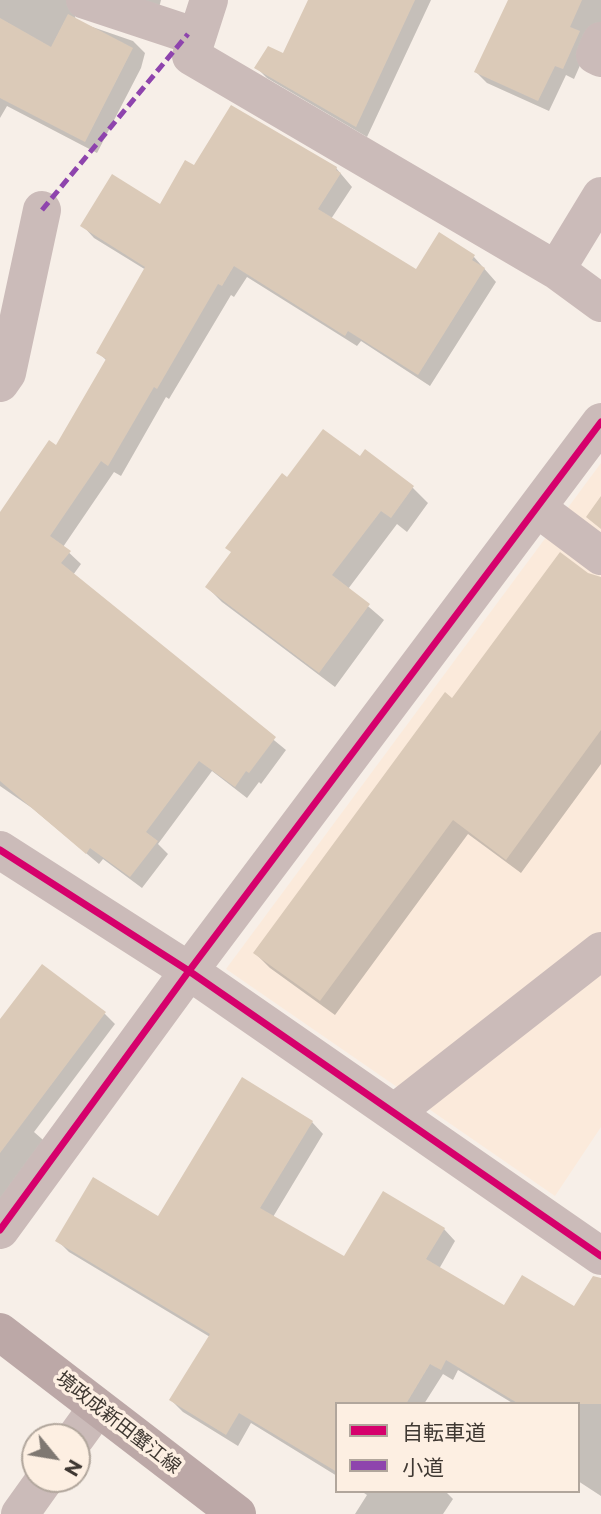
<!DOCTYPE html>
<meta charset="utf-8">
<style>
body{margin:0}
#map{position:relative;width:601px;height:1514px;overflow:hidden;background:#f7efe8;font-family:Montserrat,"Noto Sans JP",sans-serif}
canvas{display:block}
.legend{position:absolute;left:335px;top:1402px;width:245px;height:91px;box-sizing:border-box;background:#fdefe2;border:2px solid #b1a69c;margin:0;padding:9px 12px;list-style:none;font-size:21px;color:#3f3832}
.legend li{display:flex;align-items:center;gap:14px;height:35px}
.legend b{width:35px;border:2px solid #b1a69c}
.north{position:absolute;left:21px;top:1423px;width:70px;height:70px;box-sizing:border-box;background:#fdefe2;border:2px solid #b1a69c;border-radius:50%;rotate:120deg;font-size:19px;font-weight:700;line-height:28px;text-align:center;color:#3f3832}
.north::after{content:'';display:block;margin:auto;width:24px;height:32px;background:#7f7872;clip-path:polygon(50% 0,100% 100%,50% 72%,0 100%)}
</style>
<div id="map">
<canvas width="601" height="1514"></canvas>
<ul class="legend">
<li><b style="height:9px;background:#d6006c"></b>自転車道</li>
<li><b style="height:9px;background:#8e44ad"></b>小道</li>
</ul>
<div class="north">N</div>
</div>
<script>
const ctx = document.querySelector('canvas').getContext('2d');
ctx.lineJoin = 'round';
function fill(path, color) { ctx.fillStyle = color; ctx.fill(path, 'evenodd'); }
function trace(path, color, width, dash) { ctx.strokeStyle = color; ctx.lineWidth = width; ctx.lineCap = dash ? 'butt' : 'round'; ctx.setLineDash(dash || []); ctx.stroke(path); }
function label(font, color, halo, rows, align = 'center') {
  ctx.font = font + ' Montserrat,"Noto Sans JP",sans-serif'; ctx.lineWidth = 7; ctx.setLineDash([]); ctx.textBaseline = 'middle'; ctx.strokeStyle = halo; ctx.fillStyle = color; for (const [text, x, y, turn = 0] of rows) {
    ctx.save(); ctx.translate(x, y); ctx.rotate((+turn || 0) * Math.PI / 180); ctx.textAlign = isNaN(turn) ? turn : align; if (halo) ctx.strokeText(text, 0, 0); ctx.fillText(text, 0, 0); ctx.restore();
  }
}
fill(new Path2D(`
 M601,463V1127L555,1196L226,969Z`), '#fbeadb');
fill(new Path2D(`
 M0,0H80L76,5L75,17L78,22L133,41L145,53L141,68L97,153L7,106L0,118Z
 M133,0H161L159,8Z
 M310,0H431L367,137L267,78L257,68L284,55Z
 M510,0H601V33L589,45L574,79L566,75L549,111L487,83L476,72Z
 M194,167L336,168L352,187L331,219L416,271L474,257L496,282L430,386L361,341L357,346L247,277L234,297L231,295L169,399L166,397L121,476L114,472L63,547L81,564L73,575L286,750L261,784L259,782L247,798L212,771L158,844L168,854L142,888L103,859L99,864L32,808L0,786V513L56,447L107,361L98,352L146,270L94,238L83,226L161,207Z
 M365,451L413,488L428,503L407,532L397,524L348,589L384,620L335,687L222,602L207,587L287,479L360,459Z
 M601,584V764L521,873L468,834L335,1015L270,968L255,953L453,700Z
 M105,1014L115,1024L34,1132L50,1146L0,1212V1022Z
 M312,1122L323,1134L273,1217L344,1258L444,1229L455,1241L439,1269L504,1308H575L601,1279V1496L578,1481V1404H514L458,1370L453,1380L443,1374L424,1404H337V1476L251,1423L238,1446L183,1412L171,1400L210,1337L69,1252L58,1241L158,1218Z
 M361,1491H445L453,1499L443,1514H355L367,1495Z`), '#0003');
fill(new Path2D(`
 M308,0H415L356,127L254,68L268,46L283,53Z
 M508,0H582L570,27L580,31L563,69L555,66L538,101L474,72Z
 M68,14L133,48L85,142L0,98V18L51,47Z
 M231,105L337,167L336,170L341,173L318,209L416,269L439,232L475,255L472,260L485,268L418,375L348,331L345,336L234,266L222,286L218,284L157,389L154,387L108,466L101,461L50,536L71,551L61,563L276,737L249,773L246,771L235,787L199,761L146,832L158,841L130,877L90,848L86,854L0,781V512L49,440L56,445L106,359L96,353L145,267L80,226L112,174L160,204L185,160L194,165Z
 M323,429L360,456L365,449L414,486L391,518L381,511L332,575L370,604L319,673L205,587L231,552L225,548L282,473L287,477Z
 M601,496V529L586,517Z
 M560,552L588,573L601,577V730L506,860L453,820L320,1001L253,953L445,692L452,698Z
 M42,964L106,1012L0,1153V1019Z
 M242,1077L313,1121L260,1208L344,1256L383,1191L445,1228L426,1259L504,1305L522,1275L574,1306L593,1276L601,1278V1404H519L446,1360L441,1370L430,1364L406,1404H337V1472L239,1413L226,1435L169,1400L210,1334L55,1241L93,1177L158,1216Z`), '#dbcab8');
trace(new Path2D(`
 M85,0L197,37
 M209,0L191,56L556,270L601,303
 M601,41L595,55L601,58
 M556,270L601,196
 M0,383L7,373L42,210
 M537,508L601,556
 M0,850L189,971L601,1256
 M394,1113L601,951
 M0,1230L189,971L601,422
 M76,1437L97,1408
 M20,1514L45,1479`), '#cbbbb9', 38);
trace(new Path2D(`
 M0,1332L237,1514`), '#bca8a7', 38);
trace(new Path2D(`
 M42,210L188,34`), '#8e44ad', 5, [10, 5]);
trace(new Path2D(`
 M0,850L189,971L601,1256
 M0,1230L189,971L601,422`), '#d6006c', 7);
label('19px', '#3f3832', '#fdefe2', [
 ["境政成新田蟹江線",118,1423,38]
]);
</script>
